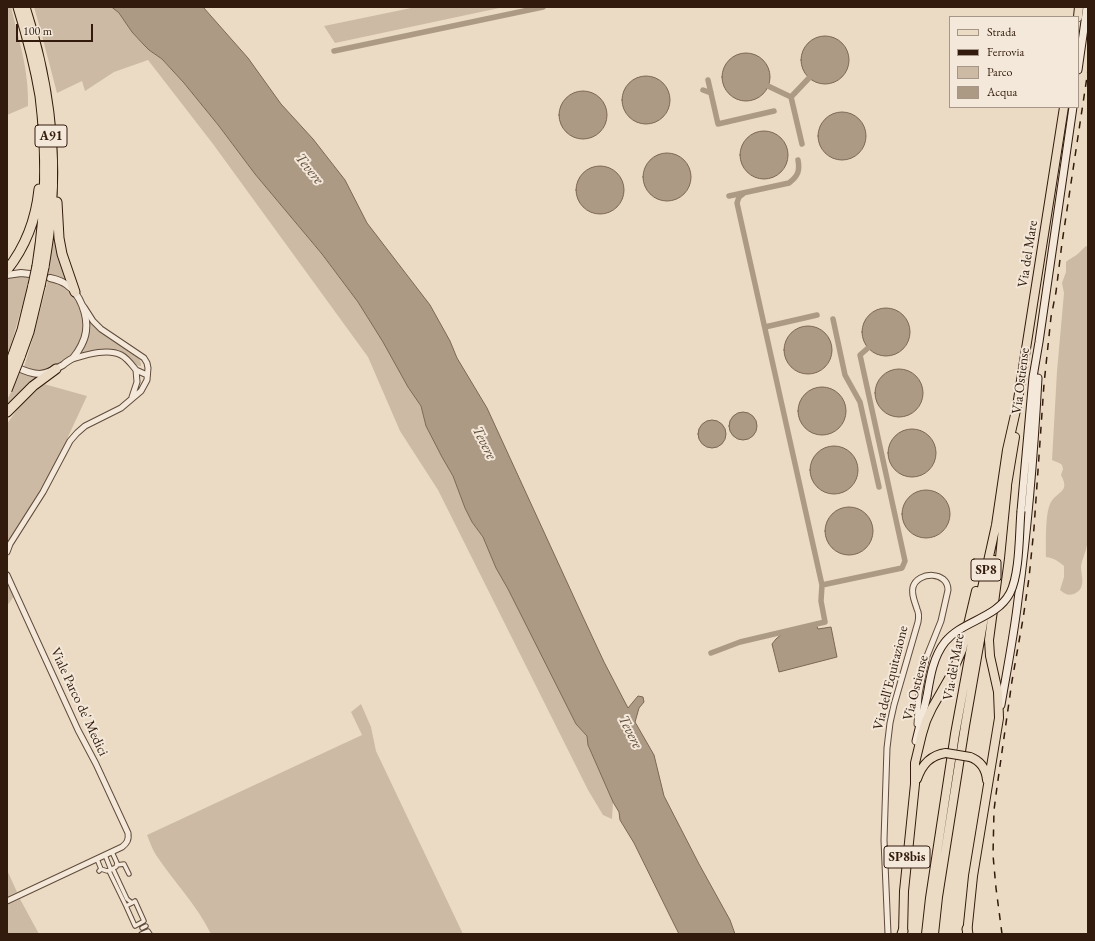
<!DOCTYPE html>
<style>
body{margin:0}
#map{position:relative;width:1095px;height:941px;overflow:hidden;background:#ecdbc4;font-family:"EB Garamond",serif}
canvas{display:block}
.frame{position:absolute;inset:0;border:8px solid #321b0c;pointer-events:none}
.legend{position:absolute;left:949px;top:16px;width:130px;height:92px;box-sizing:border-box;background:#f3e8d9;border:1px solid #a69687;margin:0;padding:5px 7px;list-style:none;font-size:12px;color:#321b0c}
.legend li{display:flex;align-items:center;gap:8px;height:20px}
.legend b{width:20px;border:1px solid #a69687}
.scale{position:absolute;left:16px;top:24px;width:77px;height:18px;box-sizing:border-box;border:2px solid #321b0c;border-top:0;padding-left:5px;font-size:12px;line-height:14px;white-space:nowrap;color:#321b0c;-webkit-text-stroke:3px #f3e8d9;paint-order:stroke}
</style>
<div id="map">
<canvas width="1095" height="941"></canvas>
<div class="frame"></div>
<ul class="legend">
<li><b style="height:5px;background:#ecdbc4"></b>Strada</li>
<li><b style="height:5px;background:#321b0c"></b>Ferrovia</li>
<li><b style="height:11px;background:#ccbaa5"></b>Parco</li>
<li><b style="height:11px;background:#ad9a85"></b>Acqua</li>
</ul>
<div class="scale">100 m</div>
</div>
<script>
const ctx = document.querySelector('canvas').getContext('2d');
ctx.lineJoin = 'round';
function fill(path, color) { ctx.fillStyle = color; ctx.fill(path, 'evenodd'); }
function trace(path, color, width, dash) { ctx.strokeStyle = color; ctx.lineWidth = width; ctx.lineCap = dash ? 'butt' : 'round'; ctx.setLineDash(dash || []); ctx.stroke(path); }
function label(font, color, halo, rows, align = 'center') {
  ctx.font = font + ' "EB Garamond",serif'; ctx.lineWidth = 4; ctx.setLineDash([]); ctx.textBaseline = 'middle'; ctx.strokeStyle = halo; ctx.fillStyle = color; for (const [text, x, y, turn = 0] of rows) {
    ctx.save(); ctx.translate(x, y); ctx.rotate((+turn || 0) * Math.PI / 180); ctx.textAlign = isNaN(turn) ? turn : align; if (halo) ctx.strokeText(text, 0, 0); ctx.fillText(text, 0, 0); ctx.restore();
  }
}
fill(new Path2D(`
 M7,7H11C19,41 29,70 28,106L7,115Z
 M34,7H112L117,10L132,32L144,45L149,50L162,59L184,83L219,126L255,174L322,254L358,302L383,342L408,387L421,406L426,426L442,457L453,476L465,508L472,522L483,537L496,568L508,589L576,724L587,736L588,745L613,802L612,819L603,815L588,790L438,490L400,431L368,357L213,144L148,60L114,72L85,91L82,81L57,93L40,28Z
 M416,7H504L335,43L324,26Z
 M54,233L60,260L67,281L55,276L48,275Z
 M1086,246L1088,247L1087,545C1086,552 1082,559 1081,566C1081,577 1087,588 1074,594C1068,596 1065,594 1060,590L1064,577V566C1058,561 1054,558 1046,557C1046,544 1045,515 1050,504C1056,491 1071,493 1061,475L1063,469L1062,465C1059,462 1056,462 1052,460L1057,371L1064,293L1062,283L1066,272V262C1069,259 1072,258 1075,256C1080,253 1082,249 1086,246Z
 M16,276H29L26,292L13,338L7,356V278Z
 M48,280C52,281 56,282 59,284C91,305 91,348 57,365C51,368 45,371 39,371C34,370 28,368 24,367L32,341Z
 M89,319L100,331L139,359L141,363V366C132,367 129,356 121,352C108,346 93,351 79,354C87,343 88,332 89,319Z
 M21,371L40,376L32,382L7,405V400Z
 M44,384L87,396L54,467L7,544V424L21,404Z
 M7,580L14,596L7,606Z
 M361,704L371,727L376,751L463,934H211C197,905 174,882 156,855C152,849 150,842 147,835L362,735L351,712Z
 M7,870L17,892L7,897Z
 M20,899L39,934H7V905Z`), '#ccbaa5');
const water = new Path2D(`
 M112,7H203L248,58L281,104L313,139L345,180L367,223L430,305L450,341L457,358L487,408L583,617L604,662L628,708L638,696L643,697L644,702L639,708L635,722L654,755L664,796L699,864L730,920L735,934H679L671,918L634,843L620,820L619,812L613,802L588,745L587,736L576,724L508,589L496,568L483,537L472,522L465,508L453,476L442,457L426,426L421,406L408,387L383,342L358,302L322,254L255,174L219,126L184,83L162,59L149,50L144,45L132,32L119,13Z
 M801 60a24 24 0 1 1 48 0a24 24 0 1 1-48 0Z
 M722 77a24 24 0 1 1 48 0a24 24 0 1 1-48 0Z
 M622 100a24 24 0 1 1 48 0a24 24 0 1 1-48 0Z
 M559 115a24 24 0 1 1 48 0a24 24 0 1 1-48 0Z
 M818 136a24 24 0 1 1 48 0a24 24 0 1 1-48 0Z
 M740 155a24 24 0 1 1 48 0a24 24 0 1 1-48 0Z
 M643 177a24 24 0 1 1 48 0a24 24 0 1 1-48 0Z
 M576 190a24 24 0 1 1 48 0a24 24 0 1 1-48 0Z
 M862 332a24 24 0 1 1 48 0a24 24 0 1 1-48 0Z
 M784 350a24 24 0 1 1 48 0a24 24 0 1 1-48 0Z
 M875 393a24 24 0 1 1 48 0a24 24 0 1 1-48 0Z
 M798 411a24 24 0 1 1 48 0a24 24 0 1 1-48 0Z
 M729 426a14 14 0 1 1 28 0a14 14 0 1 1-28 0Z
 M698 434a14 14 0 1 1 28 0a14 14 0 1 1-28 0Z
 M888 453a24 24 0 1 1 48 0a24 24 0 1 1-48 0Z
 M810 470a24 24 0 1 1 48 0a24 24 0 1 1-48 0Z
 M902 514a24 24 0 1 1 48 0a24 24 0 1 1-48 0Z
 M825 531a24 24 0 1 1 48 0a24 24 0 1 1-48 0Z
 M816,624L818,629L831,627L837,657L779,672L772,644L776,639L784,632Z`);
fill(water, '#ad9a85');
trace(water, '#7c6755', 1);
trace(new Path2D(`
 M334,51L543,7
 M708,80L718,124L774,111
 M768,86L791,97L802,144
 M703,90L711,93
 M791,97L809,78
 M744,193L739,197L737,203L822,585
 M729,196L789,183C798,176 800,171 798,160
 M833,319L845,375L860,402L879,487
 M765,327L817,315
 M711,653L740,642L825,622L821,601L822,585L902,568L905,561L860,355L868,348`), '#ad9a85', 5.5);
const pedestrian = new Path2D(`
 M105,855L111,870
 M97,859L101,869
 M117,865L124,864L129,874
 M113,869L127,899L132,903L135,901L144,921L135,926L126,906L132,903
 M99,871L101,869L107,871L116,867L117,863L112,852
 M109,871L126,906
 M142,928L146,926
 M141,934L148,931L150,934`);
const minor = new Path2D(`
 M72,359C86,355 107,348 121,355C127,358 132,365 136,370L137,382L132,397
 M136,370L147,375
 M7,552L10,544L43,492L70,441L77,433L85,426L121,408L141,391L147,380L148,368L147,363L144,358L101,329L93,321L84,307
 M7,575L78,730L96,764L128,833C129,840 127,843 122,847L7,901
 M888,934L884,840L887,748L890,723L894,705L918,622C919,617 919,613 917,609C915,602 911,595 913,587C918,571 948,571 948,590L941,621L927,656L923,673L919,694L917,724`);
const tertiary = new Path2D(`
 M7,275L21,273L30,274
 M14,366C22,370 31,374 40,374C48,373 56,369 63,365C66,362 70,360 73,358C79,351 85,340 86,331C88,315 80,294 67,285C62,281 55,279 50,278`);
const secondary = new Path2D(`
 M1078,70L1087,7
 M1021,511L1033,377L1039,342L1073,107
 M1001,705C1007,670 1014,635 1018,600C1028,526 1034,452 1038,378
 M916,741L927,696`);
const primary = new Path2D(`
 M1078,17L1079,7
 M1006,491L1015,437
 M970,757C981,761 986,769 987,780
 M917,779C922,765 930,755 946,753
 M903,934L904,891L915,784V763L922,734L926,721L932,708L952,673L962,650L976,591
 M926,934L930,898L955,734L982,588L996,525L1007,450L1017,406L1064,107
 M934,934L938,897L965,726L994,560
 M967,934L973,876L999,718L998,692L990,656L989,640L1000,558L1007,487`);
const motorway = new Path2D(`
 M18,7C27,36 35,66 40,96C47,152 46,210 37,266
 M25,7C46,72 57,144 51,212C50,230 47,249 44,267
 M57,202L59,238L62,254L75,292
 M7,270C26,246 36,219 39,189
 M13,355L22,330L33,285
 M20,357L29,332L40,286
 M7,412L33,386L56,369
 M967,929L968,934
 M902,934L903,931`);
trace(pedestrian, '#604b3a', 5.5);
trace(minor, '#604b3a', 7);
trace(tertiary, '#604b3a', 8);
trace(secondary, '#321b0c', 9);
trace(primary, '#321b0c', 10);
trace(motorway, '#321b0c', 11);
trace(pedestrian, '#f3e8d9', 3.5);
trace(minor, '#f3e8d9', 5);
trace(tertiary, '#f3e8d9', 6);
trace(secondary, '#f3e8d9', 7);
trace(primary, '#ecdbc4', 8);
trace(motorway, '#ecdbc4', 9);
trace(new Path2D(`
 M1002,934L996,888L993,855L994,810L997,787L1012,681L1023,619L1029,578L1034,528L1044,384L1051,317L1056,292L1062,243L1088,70`), '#321b0c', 1.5, [7, 7]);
const secondaryBridge = new Path2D(`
 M927,696C930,678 933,657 945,642C963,620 996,619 1010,593C1020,573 1019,534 1021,511`);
const primaryBridge = new Path2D(`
 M946,753L970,757`);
const motorwayBridge = new Path2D(`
 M33,285L37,266
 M40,286L44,267
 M7,371L13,355
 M7,390L20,357`);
trace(secondaryBridge, '#321b0c', 9, []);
trace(primaryBridge, '#321b0c', 10, []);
trace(motorwayBridge, '#321b0c', 11, []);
trace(secondaryBridge, '#f3e8d9', 7);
trace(primaryBridge, '#ecdbc4', 8);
trace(motorwayBridge, '#ecdbc4', 9);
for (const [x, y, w] of [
 [51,136,32],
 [986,570,30],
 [907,857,46]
]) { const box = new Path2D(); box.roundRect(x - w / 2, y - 11, w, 22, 3); ctx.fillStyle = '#f3e8d9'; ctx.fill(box); trace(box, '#321b0c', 1); }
label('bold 13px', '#321b0c', null, [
 ["A91",51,136],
 ["SP8",986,570],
 ["SP8bis",907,857]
]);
label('14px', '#321b0c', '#f3e8d9', [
 ["Via del Mare",1028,254,-81],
 ["Via Ostiense",1021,381,-83],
 ["Via del Mare",954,667,-80],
 ["Via dell'Equitazione",891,678,-76],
 ["Via Ostiense",916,688,-76],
 ["Viale Parco de' Medici",79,702,65]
]);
label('italic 15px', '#5d4736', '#f3e8d9', [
 ["Tevere",309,169,51],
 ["Tevere",484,443,63],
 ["Tevere",630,732,63]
]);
</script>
